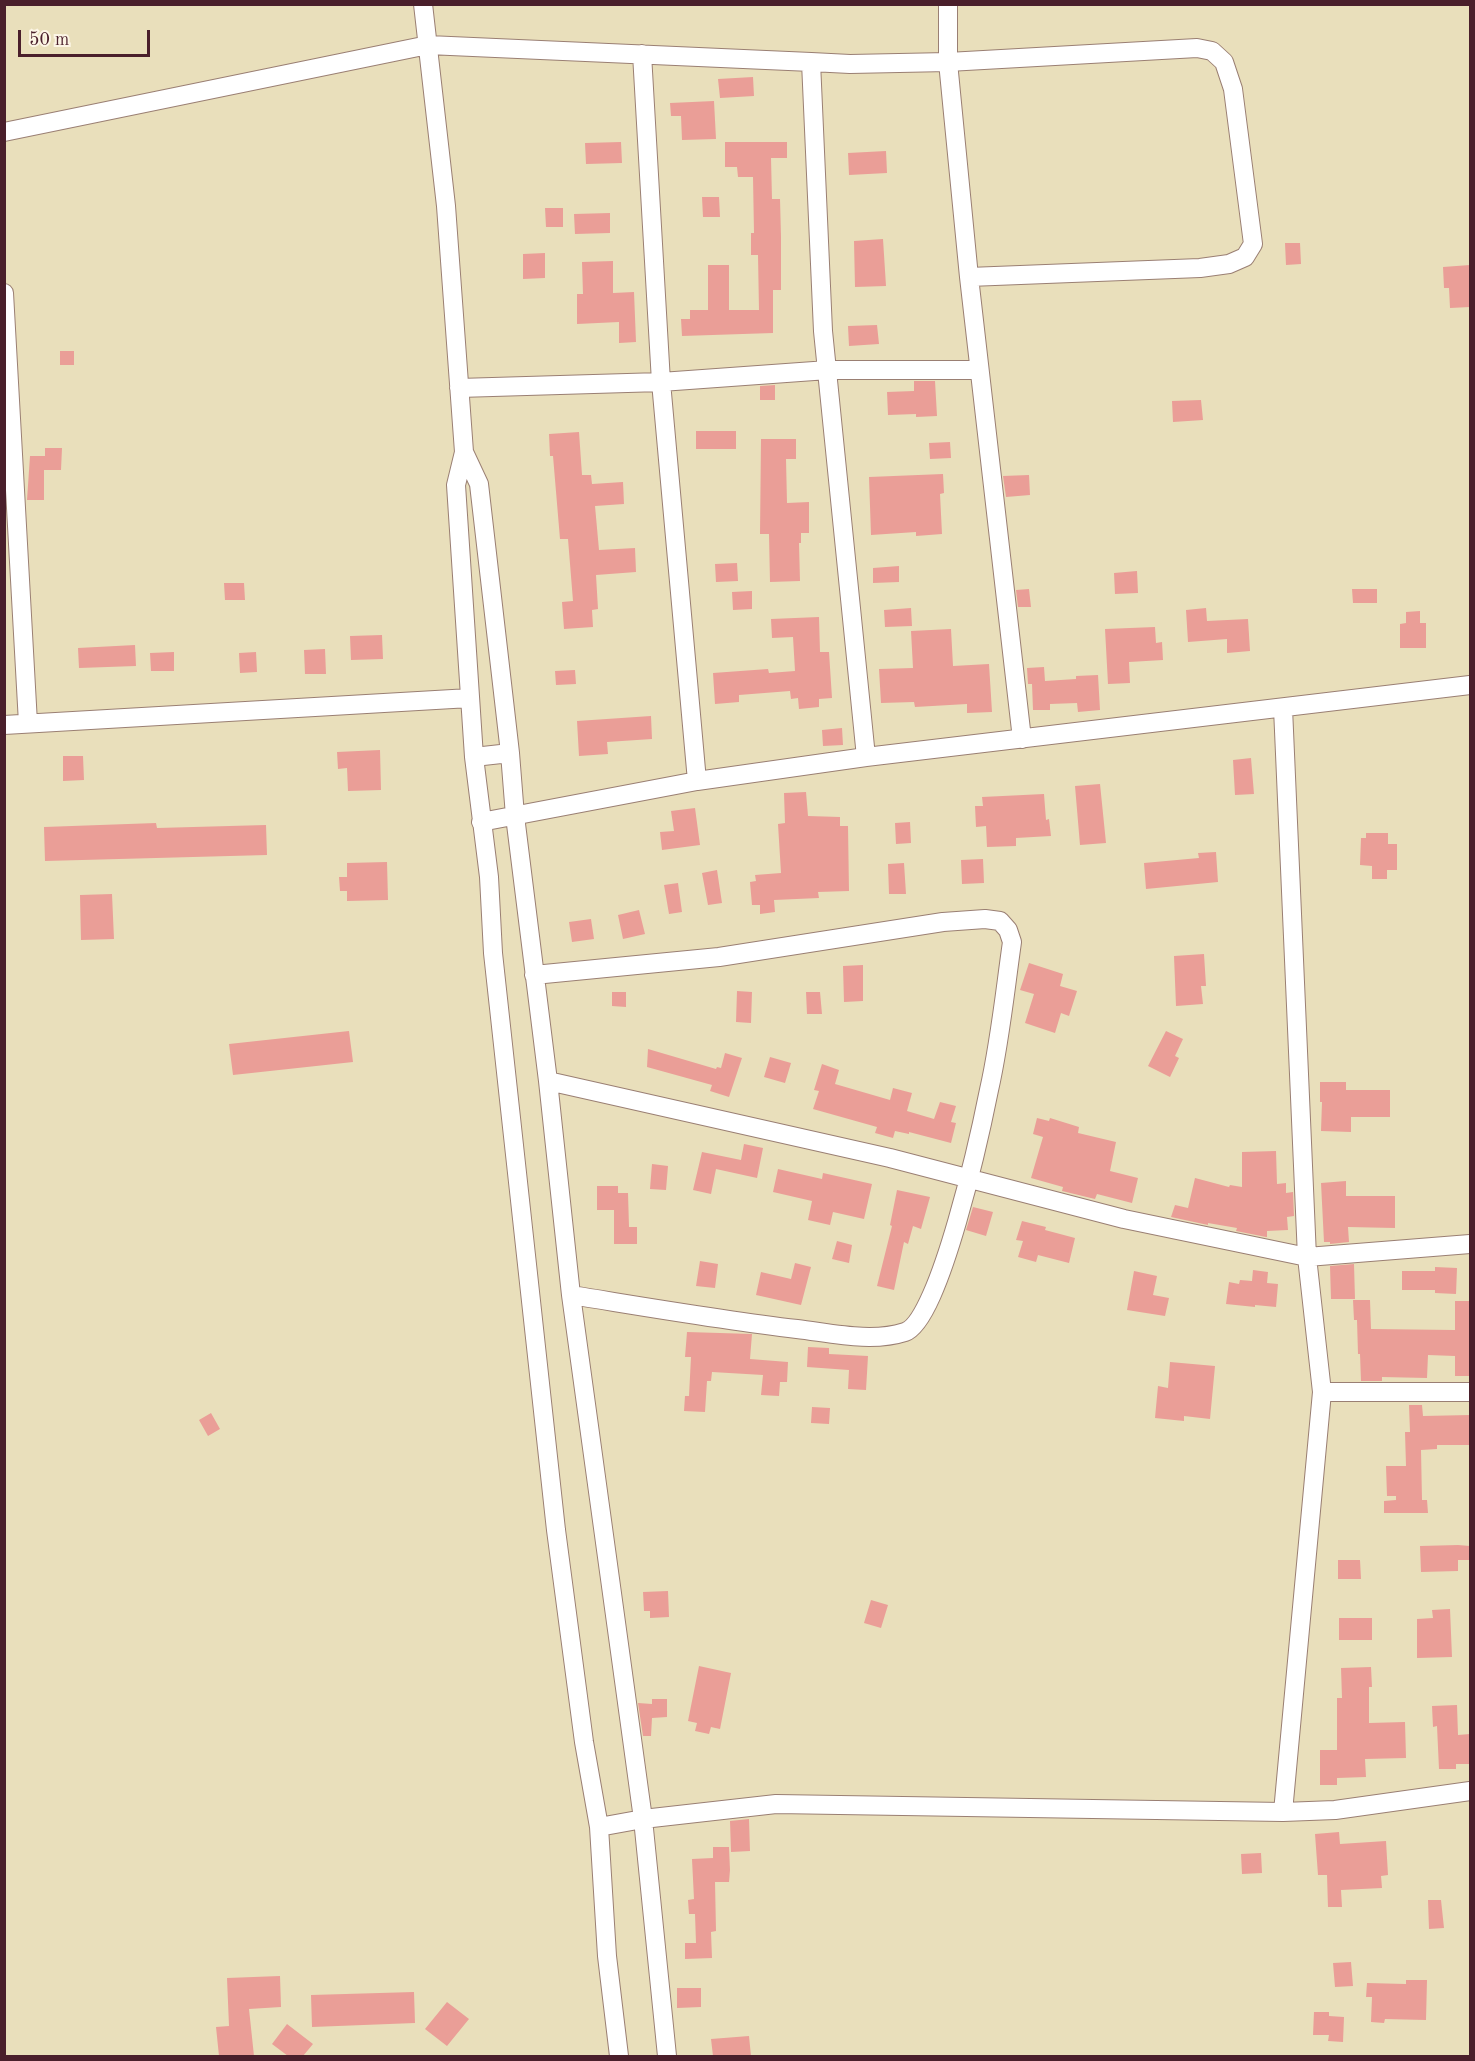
<!DOCTYPE html>
<style>
body{margin:0}
#map{position:relative;width:1475px;height:2061px;overflow:hidden;background:#e9dfbb;font-family:"Old Standard TT",serif}
canvas{display:block}
.frame{position:absolute;inset:0;border:6px solid #4a1f2b;pointer-events:none}
.scale{position:absolute;left:18px;top:30px;width:132px;height:27px;box-sizing:border-box;border:3px solid #4a1f2b;border-top:0;padding-left:8px;font-size:18px;line-height:21px;white-space:nowrap;color:#4a1f2b;-webkit-text-stroke:4px #fcf5e5;paint-order:stroke}
</style>
<div id="map">
<canvas width="1475" height="2061"></canvas>
<div class="frame"></div>
<div class="scale">50 m</div>
</div>
<script>
const ctx = document.querySelector('canvas').getContext('2d');
ctx.lineJoin = 'round';
function fill(path, color) { ctx.fillStyle = color; ctx.fill(path, 'evenodd'); }
function trace(path, color, width, dash) { ctx.strokeStyle = color; ctx.lineWidth = width; ctx.lineCap = dash ? 'butt' : 'round'; ctx.setLineDash(dash || []); ctx.stroke(path); }
fill(new Path2D(`
 M753,77L754,96L720,98L718,79Z
 M714,101L716,139L682,140L681,116H671L670,103Z
 M621,142L622,163L586,164L585,143Z
 M725,142H787V158H771L772,199H780L781,237V290H773V333L682,336L681,319H690V310H708V265H729V310H759L758,255H751V233H754L753,177H738L737,167H725Z
 M886,151L887,173L849,175L848,153Z
 M702,197H719L720,217H703Z
 M545,208H563V227H546Z
 M610,213V233L575,234L574,214Z
 M883,239L886,286L855,287L854,241Z
 M1285,243H1300L1301,264L1286,265Z
 M545,253V278L523,279V254Z
 M613,261V293L634,292L636,342L619,343V322L577,324V294H583L582,262Z
 M1470,265V307L1450,308L1449,288H1444L1443,267Z
 M877,325L879,344L849,346L848,326Z
 M60,351H74V365H60Z
 M914,381H935L937,416L916,417V414L888,415L887,392L914,391Z
 M775,385V400H760V386Z
 M1201,400L1203,420L1173,422L1172,401Z
 M696,431H736V449H696Z
 M579,432L582,475H591L592,484L623,482L624,504L595,506L599,550L635,548L636,572L596,575L598,609L592,610L593,627L564,629L562,602L573,601L568,539H560L553,456H550L549,434Z
 M761,439H796V459H786L787,503L809,502V533H801V543H799L800,581L770,582L769,534H760Z
 M950,442L951,458L930,459L929,443Z
 M45,448H62L61,470H44V500H27L30,456H45Z
 M943,474L944,493L940,494L942,534L916,536V532L871,535L869,477Z
 M1029,475L1030,495L1006,497L1003,476Z
 M737,563L738,581L716,582L715,564Z
 M899,566V582L873,583V568Z
 M1137,571L1138,593L1115,594L1114,573Z
 M224,583H244L245,600H225Z
 M1029,589L1031,607H1018L1016,590Z
 M1352,589H1377V603H1353Z
 M752,591V609L733,610L732,592Z
 M911,608L912,626L885,627L884,610Z
 M1206,608L1207,621L1248,619L1250,651L1227,653V639L1188,642L1186,610Z
 M1420,611V623H1426V648H1400V624L1406,623V612Z
 M819,617L820,652H829L832,698L819,699V707L799,709L798,698L791,699L790,691L739,695V702L715,704L713,673L768,669L769,673L795,671L793,637L772,638L771,619Z
 M1155,627L1156,643L1162,642L1163,660L1129,662L1130,683L1108,684L1105,629Z
 M951,629L953,666L989,664L992,712L967,713V704L915,707L914,702L881,703L879,669L913,668L911,631Z
 M382,635L383,659L351,660L350,636Z
 M135,645L136,666L79,668L78,648Z
 M325,649L326,674H305L304,650Z
 M174,652V671H151L150,653Z
 M256,652L257,672L240,673L239,653Z
 M1044,667L1045,681L1076,679V676L1098,675L1100,710L1078,712L1077,703L1050,704V710H1033L1032,684H1028L1027,668Z
 M575,670L576,684L556,685L555,671Z
 M651,716L652,739L607,742L608,754L579,756L577,721Z
 M842,728L843,745L823,746L822,730Z
 M380,750L381,790L348,791L347,768L338,769L337,752Z
 M63,756H83L84,780L63,781Z
 M1251,758L1254,794L1235,795L1233,760Z
 M1100,784L1106,843L1080,845L1075,786Z
 M806,792L808,816L840,817V826H848L849,891L818,892L819,898L774,900L775,912L760,914V905H752L750,882L756,881L755,875L781,873L778,824L785,823L784,793Z
 M1044,794L1046,820L1049,819L1051,836L1016,838V846L987,847L986,826L976,827L975,806H983L982,797Z
 M695,808L700,845L662,850L660,832L674,831L671,811Z
 M910,822L911,843L896,844L895,823Z
 M156,823L157,828L266,825L267,855L45,861L44,827Z
 M1366,833H1388V844H1397V870H1387V879H1372V866L1360,865L1361,838H1366Z
 M1216,852L1218,882L1146,889L1144,863L1199,858L1198,853Z
 M983,859L984,883L962,884L961,860Z
 M387,862L388,900L347,901V891H340L339,877H347V863Z
 M904,863L906,894H889L888,864Z
 M717,870L722,903L708,905L702,873Z
 M678,883L682,912L669,914L664,885Z
 M112,894L114,939L81,940L80,895Z
 M639,910L645,934L623,939L618,915Z
 M591,919L594,939L572,942L569,922Z
 M1204,954L1206,986H1201L1203,1004L1176,1006L1174,956Z
 M1029,963L1063,974L1060,986L1077,991L1069,1016L1061,1013L1055,1033L1025,1023L1034,994L1020,990Z
 M863,965V1001L844,1002L843,966Z
 M737,991L752,992L751,1023L736,1022Z
 M612,992H626V1007L612,1006Z
 M806,992H820L822,1014H807Z
 M349,1031L353,1062L233,1075L229,1044Z
 M1166,1031L1183,1039L1175,1056L1179,1058L1170,1077L1148,1066Z
 M648,1049L716,1069L717,1067L721,1068L725,1053L742,1058L729,1097L710,1091L712,1085L647,1067Z
 M770,1057L791,1063L785,1083L764,1077Z
 M822,1064L839,1070L835,1084L890,1100L893,1088L912,1093L907,1111L934,1119L940,1102L956,1106L951,1122L956,1123L951,1143L909,1132V1134L895,1131L893,1138L875,1133L877,1127L813,1109L819,1091L814,1090Z
 M1320,1082H1346V1090H1390V1117H1351V1132L1321,1131L1322,1102H1320Z
 M1037,1118L1049,1121L1050,1118L1079,1127L1078,1133L1116,1142L1110,1171L1138,1178L1132,1203L1097,1194L1095,1199L1062,1191L1063,1187L1031,1178L1043,1137L1033,1134Z
 M744,1144L763,1148L757,1178L716,1169L711,1194L693,1190L702,1152L741,1160Z
 M1276,1151L1277,1184L1286,1183V1193L1293,1192L1294,1216L1287,1217L1288,1230L1267,1231V1237H1266L1236,1231L1237,1228L1208,1223V1225L1171,1217L1175,1205L1188,1208L1195,1178L1229,1187L1230,1185L1242,1187V1152Z
 M652,1164L668,1166L666,1190L650,1189Z
 M778,1169L822,1179L823,1173L872,1184L864,1219L833,1212L830,1225L808,1220L812,1201L773,1192Z
 M1346,1181V1196H1395V1228L1348,1227L1349,1242L1330,1244V1242H1324L1321,1183Z
 M597,1186H618V1193H628L629,1227H637V1244H614V1210H597Z
 M897,1190L930,1197L921,1229L913,1226L908,1244L904,1242L894,1290L877,1286L892,1226L890,1225Z
 M973,1207L993,1212L986,1236L966,1230Z
 M1022,1221L1046,1227L1045,1230L1075,1238L1069,1263L1038,1255L1036,1262L1018,1257L1023,1241L1016,1240Z
 M837,1241L852,1245L849,1263L832,1259Z
 M700,1261L718,1264L715,1288L696,1286Z
 M795,1263L811,1267L801,1305L756,1295L761,1272L791,1279Z
 M1354,1264L1355,1299H1331L1330,1266Z
 M1435,1267L1457,1268L1456,1294L1435,1293V1290H1402V1271H1435Z
 M1253,1270L1268,1272L1267,1283L1278,1284L1276,1307L1255,1305V1307L1226,1304L1229,1282L1239,1284L1240,1280L1252,1281Z
 M1134,1271L1157,1276L1153,1295L1169,1298L1165,1316L1127,1310Z
 M1353,1300H1370L1371,1329L1455,1330V1301H1470V1376H1455V1356L1428,1355L1427,1378L1382,1377V1381H1361L1360,1354H1358L1357,1320H1354Z
 M687,1332L752,1334L750,1359L788,1362L787,1382H780L779,1396L761,1395L763,1375L712,1372L711,1381H707L705,1412L684,1411L685,1396H689L691,1357H685Z
 M808,1347L829,1348V1354L868,1356L866,1390L848,1389L849,1370L807,1367Z
 M1170,1362L1215,1366L1210,1419L1184,1416V1421L1155,1418L1158,1386L1168,1388Z
 M1409,1405H1422L1423,1416L1470,1415V1445H1437V1449L1421,1450L1422,1500H1427L1428,1513H1384V1501L1396,1500V1496H1387L1386,1466H1406L1405,1432H1410Z
 M812,1407L830,1408L829,1424L811,1423Z
 M211,1413L220,1429L208,1436L199,1420Z
 M1458,1545L1470,1546V1560H1458V1571L1421,1572L1420,1546Z
 M1338,1560H1360L1361,1579H1338Z
 M668,1591L669,1617L650,1618V1611H644L643,1592Z
 M871,1600L888,1605L881,1628L864,1623Z
 M1450,1609L1452,1657L1417,1658V1619L1433,1618L1432,1610Z
 M1339,1618H1372V1640H1339Z
 M699,1666L731,1673L720,1729L711,1727L709,1734L695,1731L697,1723L688,1721Z
 M1371,1667L1372,1687H1369V1723L1405,1722L1406,1758L1365,1759L1366,1777L1337,1778V1785H1320V1750H1337V1698H1342L1341,1668Z
 M652,1699H667V1717L652,1718L651,1736H643L638,1703L652,1704Z
 M1457,1705L1458,1735L1470,1734V1764H1456V1769H1439L1437,1726L1433,1727L1432,1706Z
 M749,1819L750,1851L731,1852L730,1821Z
 M1339,1832L1340,1844L1386,1841L1388,1875L1381,1876L1382,1888L1341,1890L1342,1907H1328L1327,1875H1318L1315,1834Z
 M713,1847H729L730,1870L729,1882H715L716,1931L711,1932L712,1958L685,1959V1943H696L695,1914H689L688,1900L694,1899L692,1859L713,1858Z
 M1261,1853L1262,1873L1242,1874L1241,1854Z
 M1428,1900H1441L1444,1928L1429,1929Z
 M1351,1962L1353,1986L1335,1987L1333,1963Z
 M280,1976L281,2007L249,2009L254,2056H219L216,2027L229,2026L227,1978Z
 M1406,1980H1427L1426,2020L1385,2019L1384,2023L1371,2022L1372,1997H1366L1367,1983L1406,1984Z
 M677,1988H701V2007L677,2008Z
 M414,1992L415,2023L312,2027L311,1995Z
 M447,2002L469,2019L447,2046L425,2029Z
 M1314,2012H1329V2016L1344,2017L1343,2042L1328,2041L1329,2035H1313Z
 M287,2024L313,2044L303,2056H288L272,2044Z
 M749,2036L751,2056H713L711,2039Z`), '#ea9e97');
const minor = new Path2D(`
 M423,4L446,206L464,452L456,485L474,757L489,877L493,953L556,1530L584,1742L599,1827L607,1956L619,2056
 M642,54L661,382L828,370H979
 M811,62L850,64L948,62V4
 M4,132L428,45L811,62L823,331L866,757
 M969,277L1200,268L1229,264L1245,257L1253,244L1233,89L1224,62L1212,51L1197,48L948,62L969,277L1022,739
 M4,293L28,723
 M459,388L661,382L697,781
 M464,452L479,484L510,753L515,816L548,1081L571,1295L643,1819L667,2056
 M1283,708L1307,1257L1322,1392L1283,1812
 M4,725L470,698
 M474,757L510,753
 M481,822L697,781L866,757L1470,685
 M534,975L719,957L943,922L985,919L1000,921L1008,930L1012,942C1005,991 1000,1042 989,1090C981,1130 940,1320 905,1332C871,1343 831,1333 797,1329C721,1320 646,1307 571,1295
 M548,1081L890,1158L1124,1219L1307,1257L1470,1244
 M1322,1392H1470
 M599,1827L643,1819L776,1804L1283,1812L1335,1810L1470,1791`);
trace(minor, '#9a7f73', 20);
trace(minor, '#fff', 18);
</script>
